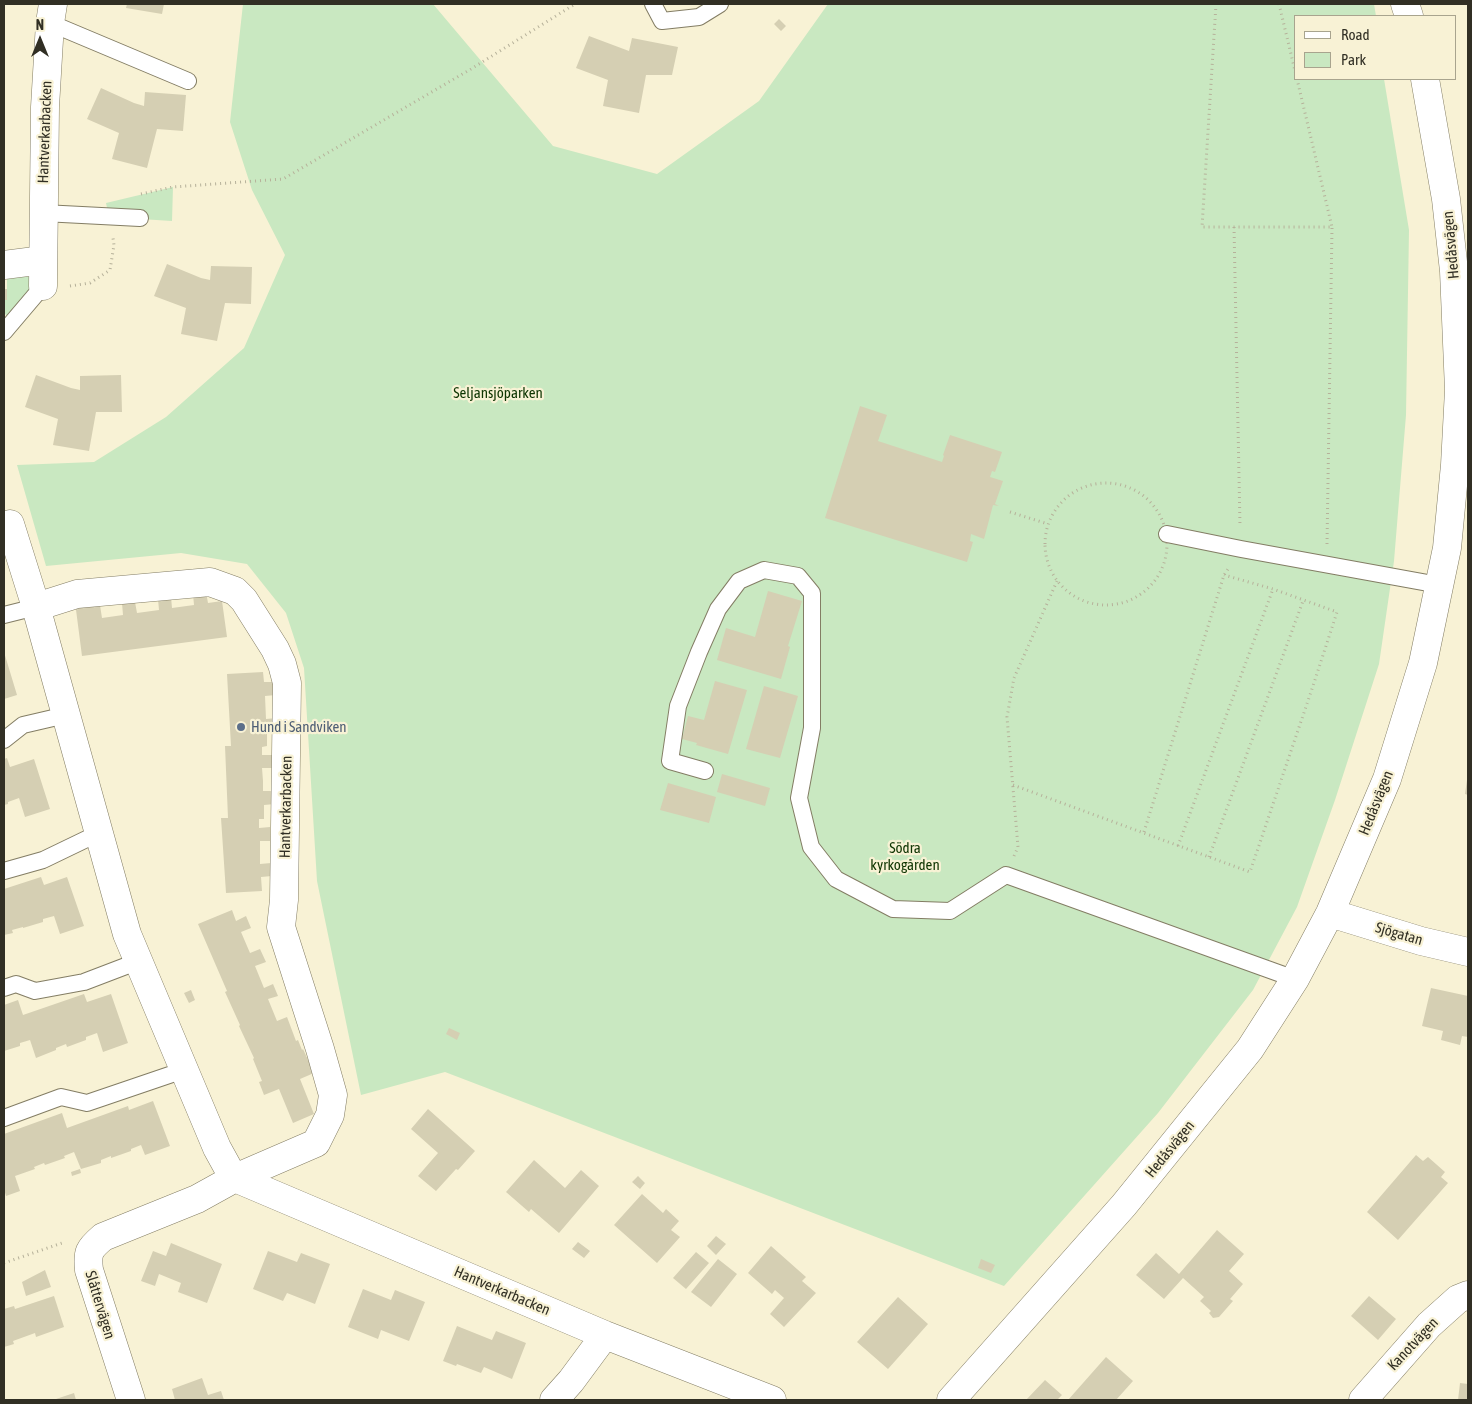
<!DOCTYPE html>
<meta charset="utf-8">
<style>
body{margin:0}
#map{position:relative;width:1472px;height:1404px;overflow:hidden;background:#f8f2d5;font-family:"Asap Condensed",sans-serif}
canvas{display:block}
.frame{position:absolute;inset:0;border:5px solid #312f24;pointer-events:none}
.legend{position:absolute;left:1294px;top:15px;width:162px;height:65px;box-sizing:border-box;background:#f8f2d5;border:1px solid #a8a48e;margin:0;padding:6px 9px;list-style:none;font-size:15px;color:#312f24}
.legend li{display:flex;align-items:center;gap:10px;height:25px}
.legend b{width:25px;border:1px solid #a8a48e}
.north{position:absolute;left:15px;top:15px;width:50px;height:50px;-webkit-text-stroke:4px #f8f2d5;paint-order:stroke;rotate:0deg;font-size:14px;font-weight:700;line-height:20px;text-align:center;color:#312f24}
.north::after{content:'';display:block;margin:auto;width:18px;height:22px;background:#312f24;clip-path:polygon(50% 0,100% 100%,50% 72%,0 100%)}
</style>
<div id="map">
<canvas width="1472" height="1404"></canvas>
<div class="frame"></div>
<ul class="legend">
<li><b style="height:6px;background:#fff"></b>Road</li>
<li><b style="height:14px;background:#c9e8c1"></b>Park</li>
</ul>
<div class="north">N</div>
</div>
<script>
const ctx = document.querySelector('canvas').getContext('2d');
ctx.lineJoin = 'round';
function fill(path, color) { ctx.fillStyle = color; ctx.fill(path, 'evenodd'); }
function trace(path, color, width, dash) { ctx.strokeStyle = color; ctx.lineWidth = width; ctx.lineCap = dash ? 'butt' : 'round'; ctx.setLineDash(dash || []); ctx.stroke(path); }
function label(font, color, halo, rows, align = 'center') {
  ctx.font = font + ' "Asap Condensed",sans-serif'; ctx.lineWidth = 4.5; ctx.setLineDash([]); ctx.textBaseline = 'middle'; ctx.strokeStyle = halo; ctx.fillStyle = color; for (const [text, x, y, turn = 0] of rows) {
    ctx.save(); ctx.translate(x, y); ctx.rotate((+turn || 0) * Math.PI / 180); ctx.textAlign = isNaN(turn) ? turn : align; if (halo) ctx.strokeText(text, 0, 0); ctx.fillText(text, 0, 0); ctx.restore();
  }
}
fill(new Path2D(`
 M243,4H433L553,146L657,174L759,101L828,4H1374L1376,16H1296V79H1384L1409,230L1406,415L1394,561L1379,664L1335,800L1297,907L1253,990L1158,1113L1004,1286L445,1072L361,1095L317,881L304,668L286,613L247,564L181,553L46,566L17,465L94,462L166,417L244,348L285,255L252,190L230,122Z
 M173,187L172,221L109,217L106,203Z
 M36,261L43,286L13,321L4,313V300H7V264Z`), '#c9e8c1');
fill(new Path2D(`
 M127,4H164L162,14L126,8Z
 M779,19L786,26L781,31L774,24Z
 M589,36L629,51L632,38L678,47L672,75H646L639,113L603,106L608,80L576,68Z
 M101,88L134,103L144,106L145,92L186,95L183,131L157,129L147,168L112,159L119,133L87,119Z
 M167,264L201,278L210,280L211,266L252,267L251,304L225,303L217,341L181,334L186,308L154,296Z
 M4,289H7V300H4Z
 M36,375L71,388L80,390V376L121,375L122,412H96L89,451L53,445L58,419L25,407Z
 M860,406L887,415L878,441L942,462L944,456L943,455L950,435L1002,452L995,472L992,471L990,477L1003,481L995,504L999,506L993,505L984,539L971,534L970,541L973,542L967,562L825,518Z
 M768,591L802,601L788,646L790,647L781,679L717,660L726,628L755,637Z
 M206,592L208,603L222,601L227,637L82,656L75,602L99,599L102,618L123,615L122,603L135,602L137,613L159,610L158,599L171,597L172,608L194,605L193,594Z
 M4,652L17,695L4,699Z
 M263,672L264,682H275L276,695L265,696L266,719L277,718V731L267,732V746L262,747V755H272L273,768H262L263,781V791H274L275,804L264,805V819H259V828L270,827V841H260V864L271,863L272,876L261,877L262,891L226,893L221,818H228L225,746H231L227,674Z
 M715,681L747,690L728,754L696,745L697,743L682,739L688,716L704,720Z
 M764,686L798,696L780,758L746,749Z
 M7,758L10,767L34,759L50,809L25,817L19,798L8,802V804L4,805V759Z
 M722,774L770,788L765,806L717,792Z
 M1467,780H1468V795L1465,794Z
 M668,783L716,797L709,823L660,810Z
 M41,877L44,885L67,877L84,926L60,934L54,916L43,919V922L23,928V927L12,930L13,933L4,935V889Z
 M232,910L236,921L246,916L251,928L241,932L250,953L260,949L266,962L255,966L264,988L273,984L278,996L268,999L277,1021L287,1017L296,1041L298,1040L302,1050L303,1049L314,1073L300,1079L314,1114L293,1123L279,1089L264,1095L259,1082L262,1081L253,1059L254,1058L239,1026L240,1025L225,992L227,991L198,924Z
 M1431,988L1468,996V1037L1462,1036L1460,1045L1441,1040L1443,1031L1422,1026Z
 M191,990L195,1000L189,1003L184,993Z
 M84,994L87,1002L111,994L128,1043L103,1052L97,1033L86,1037V1040L67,1047L66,1044L56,1048V1050L36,1058L30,1040L20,1043V1046L4,1051V1005L18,1000L23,1015Z
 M449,1028L460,1033L457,1040L446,1034Z
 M153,1101L170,1146L145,1155L141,1145L131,1149V1151L111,1158V1156L101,1160V1163L81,1169L74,1152L64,1156L65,1158L45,1165L44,1163L34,1167L35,1169L15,1176L20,1191L6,1196L4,1189V1134L62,1113L67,1128L128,1106L129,1110Z
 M428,1109L475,1151L458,1170L456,1169L436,1191L418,1176L438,1153L411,1129Z
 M1416,1155L1423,1161L1428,1157L1445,1172L1441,1177L1448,1183L1398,1240L1367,1212Z
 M534,1160L565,1188L581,1170L599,1186L559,1233L531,1209L529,1212L506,1192Z
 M80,1169L81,1173L72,1176L71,1172Z
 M638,1176L645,1183L640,1189L632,1182Z
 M642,1194L663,1213L666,1209L679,1221L671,1230L680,1237L657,1263L614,1225Z
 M1217,1230L1244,1254L1229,1271L1243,1284L1230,1299L1233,1301L1219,1317L1213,1318L1209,1313L1211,1311L1200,1301L1204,1297L1183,1278L1164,1299L1136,1275L1156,1253L1179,1274Z
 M716,1236L726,1244L716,1255L707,1246Z
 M578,1242L590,1251L584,1258L572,1249Z
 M171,1243L222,1264L207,1303L178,1292L181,1283L159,1274L155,1286L141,1281L153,1251L166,1256Z
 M771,1246L806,1277L802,1281L816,1293L784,1327L770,1314L784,1298L775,1290L772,1294L748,1273Z
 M268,1251L297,1262L301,1253L330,1264L315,1304L287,1293L283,1301L253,1289Z
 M696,1252L709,1263L686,1289L673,1278Z
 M718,1259L737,1274L711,1307L691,1292Z
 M981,1259L995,1265L991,1273L978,1268Z
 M45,1270L51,1287L26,1296L22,1282Z
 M363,1289L391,1300L395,1290L425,1302L409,1341L381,1330L378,1339L348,1327Z
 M54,1296L64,1327L36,1337L35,1333L13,1341L14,1344L4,1347V1309L14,1306L15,1309Z
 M1369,1296L1396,1319L1378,1340L1351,1316Z
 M898,1297L928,1324L888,1369L857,1342Z
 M457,1326L492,1340L496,1331L526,1343L512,1379L484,1367L481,1373L457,1364L456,1366L443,1361Z
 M1106,1357L1133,1381L1116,1400H1068Z
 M202,1378L208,1395L221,1391L224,1400H175L172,1389Z
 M1045,1380L1062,1395L1057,1400H1026Z
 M1460,1383L1468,1384V1400H1458Z
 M74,1393L76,1400H53Z`), '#d5cfb3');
const service = new Path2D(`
 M653,4L662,21L699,17L720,4
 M50,23L188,81
 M43,213L140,218
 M4,332L43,286
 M1167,534L1241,549L1439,585
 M4,615L36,607
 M4,740L23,725L66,715
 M705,771L670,761L678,706L699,652L718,609L739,581L764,570L798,576L812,593V728L799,798L811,847L836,879L893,909L950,911L1006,875L1295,979
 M4,871L43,860L99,833
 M4,988L16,984L35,991L84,982L139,961
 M4,1118L61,1097L87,1103L184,1070`);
const minor = new Path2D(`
 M1405,4L1409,16
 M4,265L43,260
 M43,286L45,107L50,23L53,4
 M10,524L36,607L127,934L217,1148L228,1168L235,1178L605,1335L772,1400
 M36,607L77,594L210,582L235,591L244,600L275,649L282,664L287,683L284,900L281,927L320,1049L333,1095L330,1115L316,1143L235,1178L197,1199L103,1237C89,1249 87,1252 89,1270L131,1400
 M1330,913L1421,941L1468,952
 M554,1400L571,1381L605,1335
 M951,1400L1124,1205L1250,1049L1295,979L1330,913L1387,779L1423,663L1447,548L1455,465L1459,390L1454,271L1446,199L1425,79
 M1363,1400L1429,1325L1458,1299L1468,1295`);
trace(service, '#837d64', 18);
trace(minor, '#837d64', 29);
trace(new Path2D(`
 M1216,4L1202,227H1332L1297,79
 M1279,4L1296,75
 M141,194L173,187L283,179L471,69L575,4
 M1234,227L1240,526
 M70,286L90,283L110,270L114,245L113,238
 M1045 544a61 61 0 1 1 122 0a61 61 0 1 1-122 0Z
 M1010,512L1048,524
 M1327,544L1332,227
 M1013,785L1250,872L1313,686L1337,612L1273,589L1224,575
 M1144,832L1224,575L1228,569
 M1178,846L1273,589
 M1014,856L1018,847L1007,717L1014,678L1057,581
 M1209,857L1303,601
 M4,1263L65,1242`), '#b6b19a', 3, [1, 4]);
trace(service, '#fff', 16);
trace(minor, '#fff', 28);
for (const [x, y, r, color] of [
 [241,727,5,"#5c6f8a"]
]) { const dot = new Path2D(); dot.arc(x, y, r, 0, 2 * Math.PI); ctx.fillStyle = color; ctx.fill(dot); trace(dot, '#f8f2d5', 2); }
label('15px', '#312f24', '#f8f2d5', [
 ["Hantverkarbacken",45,132,-88],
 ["Hedåsvägen",1451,245,-95],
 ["Hedåsvägen",1376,803,-68],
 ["Hantverkarbacken",286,807,-89],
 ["Sjögatan",1399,934,16],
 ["Hedåsvägen",1170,1149,-51],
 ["Hantverkarbacken",502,1291,23],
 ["Slåttervägen",100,1305,73],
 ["Kanotvägen",1413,1344,-47]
]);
label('15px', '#0e3502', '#f8f2d5', [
 ["Seljansjöparken",498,393],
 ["Södra",905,848],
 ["kyrkogården",905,865]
]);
label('15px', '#4e5e75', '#f8f2d5', [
 ["Hund i Sandviken",251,727]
], 'left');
</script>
